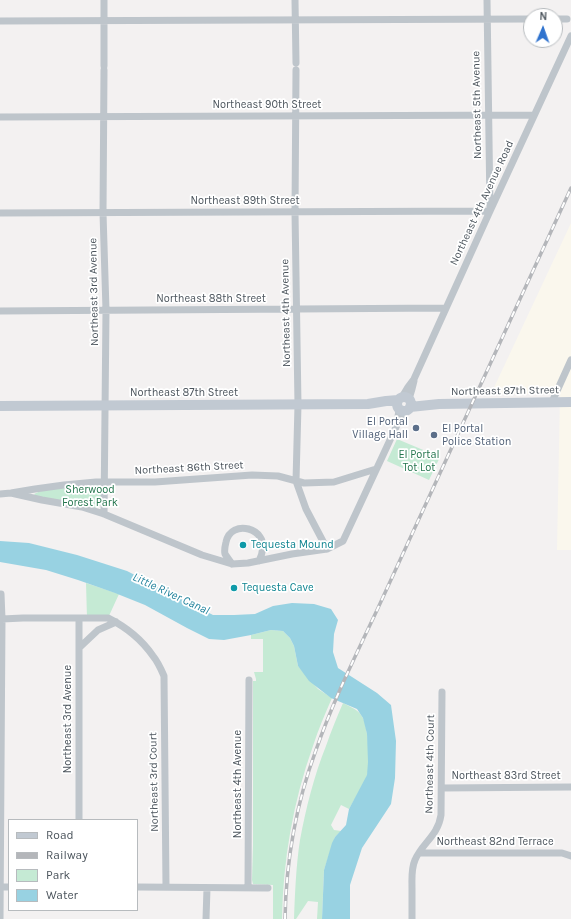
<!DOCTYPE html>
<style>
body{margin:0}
#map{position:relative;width:571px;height:919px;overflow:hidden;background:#f3f1f1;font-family:Karla,sans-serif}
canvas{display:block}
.legend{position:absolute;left:8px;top:819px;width:130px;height:92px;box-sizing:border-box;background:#fff;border:1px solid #b7bbbe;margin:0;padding:5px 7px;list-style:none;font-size:12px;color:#4b545c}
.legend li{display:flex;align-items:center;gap:8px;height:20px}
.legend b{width:20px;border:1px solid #b7bbbe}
.north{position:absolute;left:523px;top:8px;width:40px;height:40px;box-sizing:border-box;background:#fff;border:1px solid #b7bbbe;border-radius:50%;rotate:2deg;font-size:11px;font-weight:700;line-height:16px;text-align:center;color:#4b545c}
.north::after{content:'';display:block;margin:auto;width:14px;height:18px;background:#3073ce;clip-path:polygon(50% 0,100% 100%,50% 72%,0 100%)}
</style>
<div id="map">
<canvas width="571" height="919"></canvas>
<ul class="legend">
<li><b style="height:5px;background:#c1c9d2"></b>Road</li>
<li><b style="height:5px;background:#b4b6ba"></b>Railway</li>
<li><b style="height:11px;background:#c5ead4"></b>Park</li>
<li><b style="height:11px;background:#98d2e2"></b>Water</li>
</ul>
<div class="north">N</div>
</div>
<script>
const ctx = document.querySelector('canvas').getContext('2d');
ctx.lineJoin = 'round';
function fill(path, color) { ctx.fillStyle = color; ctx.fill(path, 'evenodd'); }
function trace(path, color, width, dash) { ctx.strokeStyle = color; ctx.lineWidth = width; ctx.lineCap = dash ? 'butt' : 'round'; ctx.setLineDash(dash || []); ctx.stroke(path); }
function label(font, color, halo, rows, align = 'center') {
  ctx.font = font + ' Karla,sans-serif'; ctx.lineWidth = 3.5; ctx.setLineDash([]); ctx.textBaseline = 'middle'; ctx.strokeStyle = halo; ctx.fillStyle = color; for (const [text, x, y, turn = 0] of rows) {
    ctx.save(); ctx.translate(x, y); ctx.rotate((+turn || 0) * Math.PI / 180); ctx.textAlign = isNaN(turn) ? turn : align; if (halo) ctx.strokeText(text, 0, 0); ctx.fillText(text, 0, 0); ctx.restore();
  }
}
fill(new Path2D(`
 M571,223V550H557L560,394H491Z`), '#faf7ed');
fill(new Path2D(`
 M397,439L440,457L429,480L387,461Z
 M92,485H98C102,491 102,499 100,506L95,508L36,496L34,494C51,485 73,486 92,485Z
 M86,583L119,594L108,618H87Z
 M271,630L283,631L290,638L294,646L298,666L318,689L332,698C325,714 318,730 313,746C293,802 283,860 282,919H273V885L253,884L252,880L253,845V681H256V679L254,672H263V639H251V635Z
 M343,703C351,707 359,710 363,718C368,727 371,766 367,776C363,787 355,798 349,809L341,805L331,825L334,830L341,831L335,837L324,870L322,919H317L318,902L308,901L296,919H294C295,893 296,866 300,840C306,808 314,776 326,746C331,731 337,717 343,703Z`), '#c5ead4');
fill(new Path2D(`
 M0,541L29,543L77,555L127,571L213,615H234L255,614L273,606L292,603L314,604L331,609L338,620L334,634L333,652L338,668L377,693L391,705L396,741L395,778L391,804L362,848L350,885V919H322L324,870L332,843L335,837L346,825L349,809L367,775L368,762L367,734L363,718L357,709L331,698L309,681L298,666L294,646L290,638L283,631L271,630L251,635L224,640L209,639L187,628L145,605L115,593L78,580L46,570L0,562Z`), '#98d2e2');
trace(new Path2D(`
 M295,0L296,63
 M487,0L490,209
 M555,19H567
 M0,21L531,19
 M104,66V0
 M104,70L103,213L106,310L104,514
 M296,70L295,212L298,405L296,481L306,509L327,549
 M0,117L534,115
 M0,213L490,211
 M0,311L446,308
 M402,397L408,387L414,379L490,211L571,36
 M409,399L412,389L414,381
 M552,402L571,360
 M397,423L399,410
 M11,493L42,500L82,507L104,514L202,555L232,564L248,563L292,554L327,549L343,541L397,425L401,421L404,412
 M0,494L11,493L35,489L64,485L96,482H155L252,475L278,476L304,483L334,482L376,469
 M232,564C230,561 227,557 225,554C224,550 225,546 226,542C231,518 269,528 262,552C262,555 260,558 259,561
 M2,619L23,618H108C126,627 142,640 153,656C158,662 161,669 164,676L166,887
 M80,647L98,630L116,622
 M442,788L571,787
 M79,820V618
 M419,853H562L571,856
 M0,887H9
 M137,887L268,888
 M248,888L249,680
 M0,919L2,619L1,594
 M206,919L207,888
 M412,919C412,909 412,898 412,888C412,879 411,869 415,860C422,843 438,836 441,815L442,692`), '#bec5cb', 7);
trace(new Path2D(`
 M397 404a7 7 0 1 1 14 0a7 7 0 1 1-14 0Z
 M0,406L368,404L386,401L398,400
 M410,407L439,404L571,402`), '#c1c9d2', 10);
const rail = new Path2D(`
 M285,919C286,861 296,804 316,750C333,701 356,655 378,608L571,188`);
trace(rail, '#b4b6ba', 3.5);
trace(rail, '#fff', 2, [6]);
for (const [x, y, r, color] of [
 [416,428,4,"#5c6f8a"],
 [434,435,4,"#5c6f8a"],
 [243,545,4,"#0f9aa8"],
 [234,588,4,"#0f9aa8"]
]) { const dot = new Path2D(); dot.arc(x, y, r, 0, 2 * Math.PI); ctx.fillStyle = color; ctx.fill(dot); trace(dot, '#fff', 1.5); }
label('11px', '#4b545c', '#fff', [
 ["Northeast 90th Street",267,105],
 ["Northeast 5th Avenue",477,105,-91],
 ["Northeast 89th Street",245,201],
 ["Northeast 4th Avenue Road",482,203,-65],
 ["Northeast 3rd Avenue",94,292,-91],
 ["Northeast 88th Street",211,299],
 ["Northeast 4th Avenue",286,313,-91],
 ["Northeast 87th Street",505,391,-1],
 ["Northeast 87th Street",184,393],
 ["Northeast 86th Street",189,468,-3],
 ["Northeast 3rd Avenue",68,719,-90],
 ["Northeast 4th Court",430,764,-89],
 ["Northeast 83rd Street",506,776],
 ["Northeast 3rd Court",154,782,-91],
 ["Northeast 4th Avenue",238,784,-90],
 ["Northeast 82nd Terrace",495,842]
]);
label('11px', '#4e5e75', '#fff', [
 ["El Portal",408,422],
 ["Village Hall",408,435],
 ["El Portal",442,429,"left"],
 ["Police Station",442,442,"left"]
], 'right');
label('11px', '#23754d', '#fff', [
 ["El Portal",419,455],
 ["Tot Lot",419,468],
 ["Sherwood",90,490],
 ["Forest Park",90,503]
]);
label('11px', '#0d838f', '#fff', [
 ["Tequesta Mound",251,545],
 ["Tequesta Cave",242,588]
], 'left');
label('italic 12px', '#1e809b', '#fff', [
 ["Little River Canal",171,594,25]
]);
</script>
